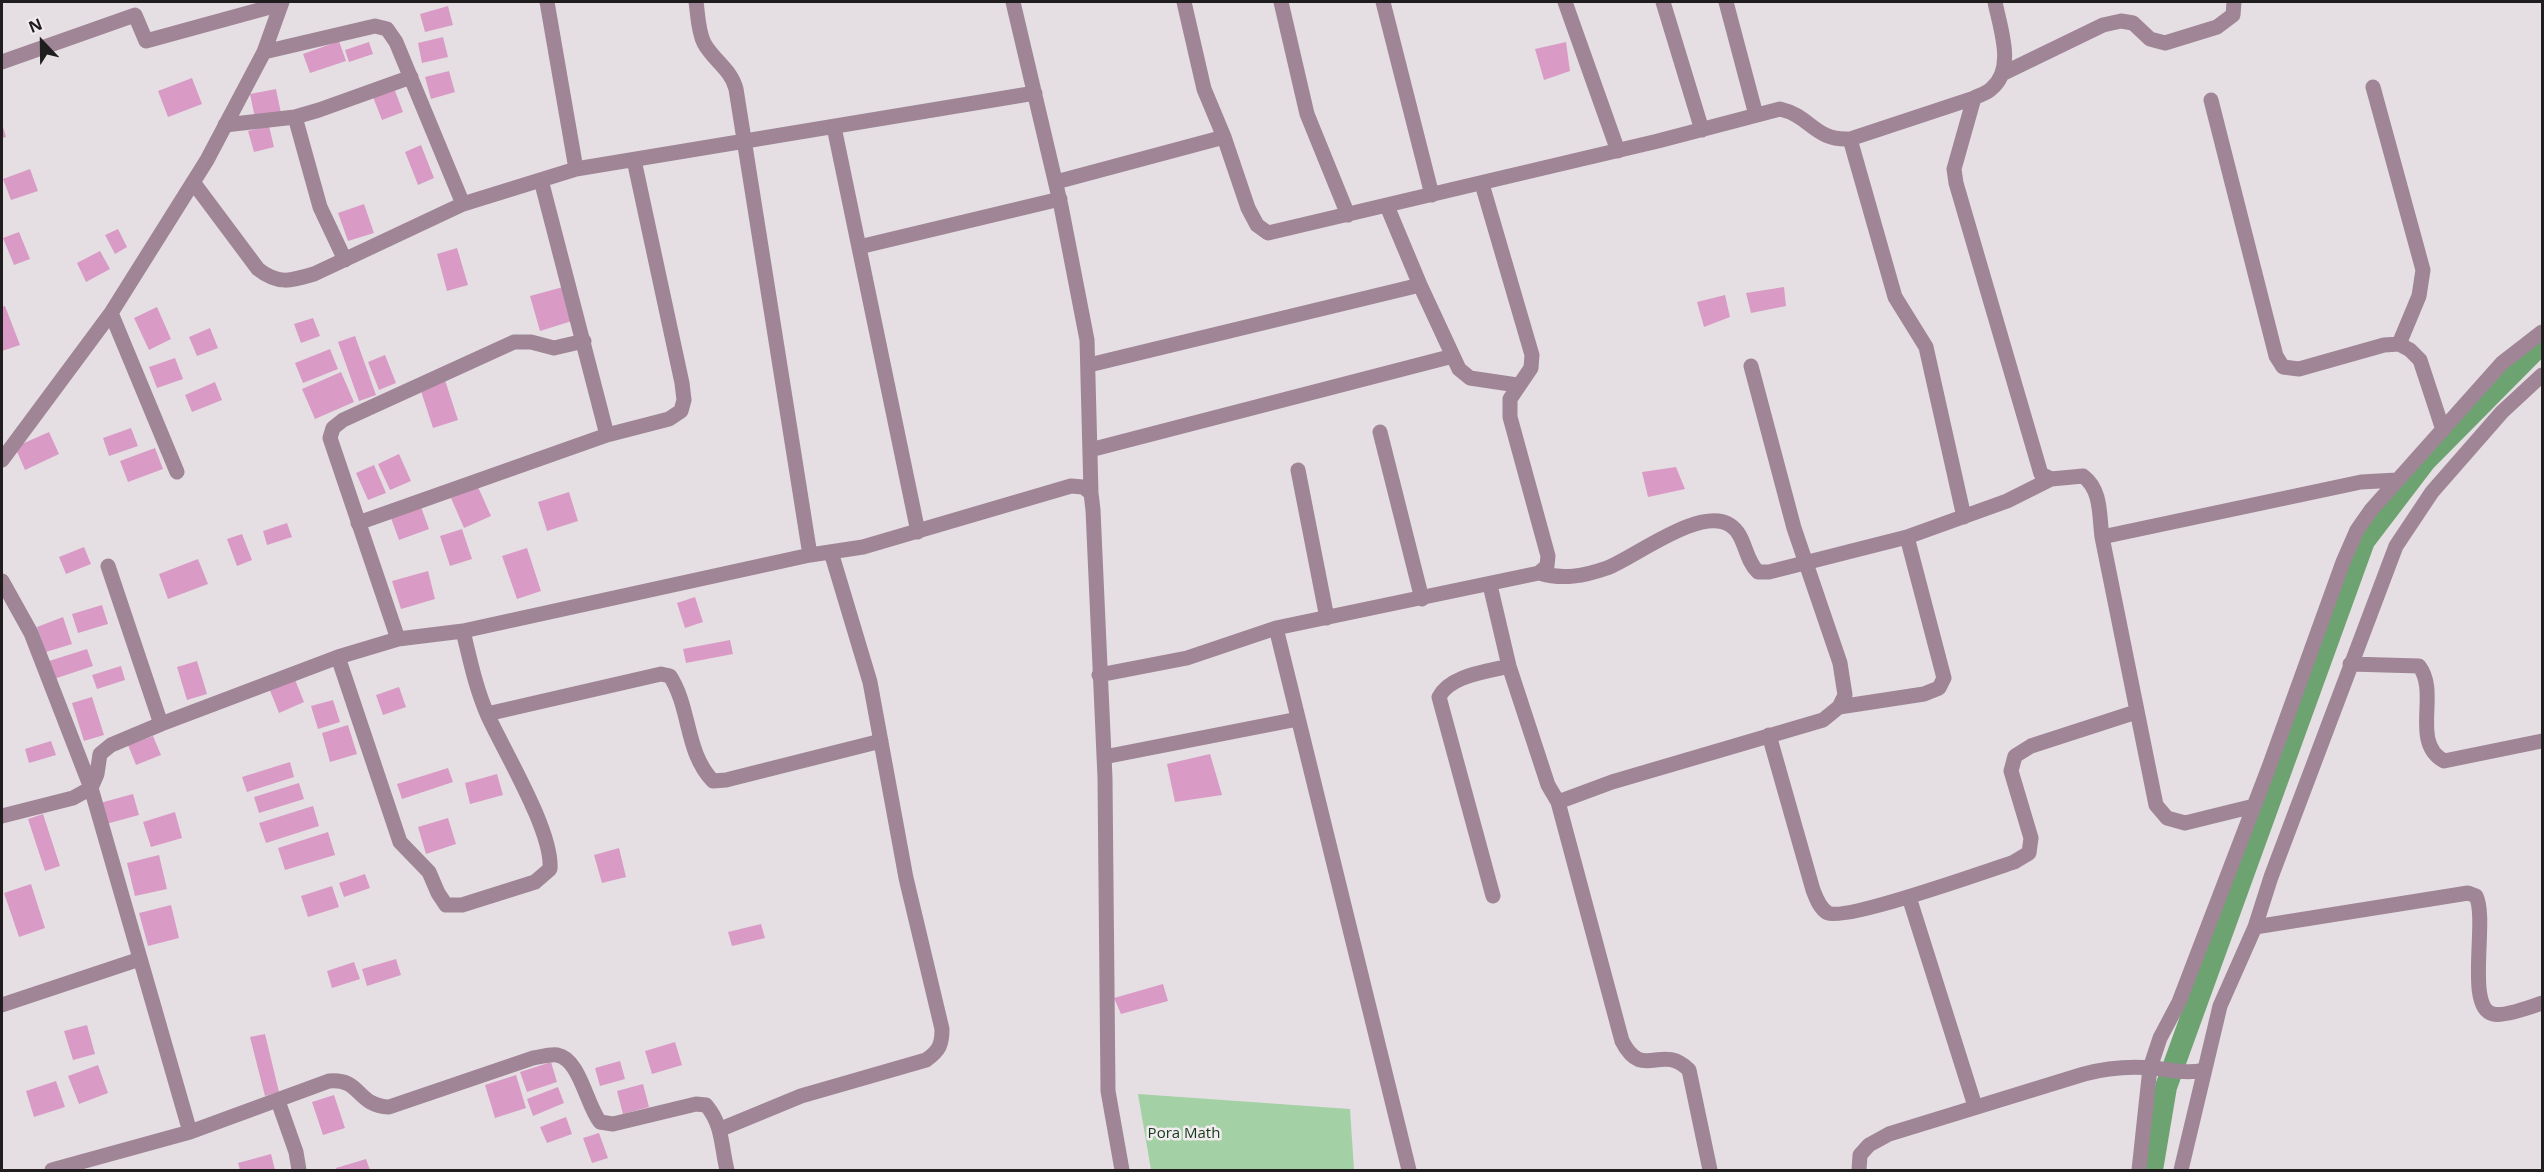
<!DOCTYPE html>
<style>
body{margin:0}
#map{position:relative;width:2544px;height:1172px;overflow:hidden;background:#e5dfe3;font-family:"Open Sans",sans-serif}
canvas{display:block}
.frame{position:absolute;inset:0;border:3px solid #1f1d1e;pointer-events:none}
.north{position:absolute;left:12px;top:12px;width:60px;height:60px;-webkit-text-stroke:4px #f2ecf0;paint-order:stroke;rotate:338deg;font-size:16px;font-weight:700;line-height:24px;text-align:center;color:#1f1d1e}
.north::after{content:'';display:block;margin:auto;width:21px;height:27px;background:#1f1d1e;clip-path:polygon(50% 0,100% 100%,50% 72%,0 100%)}
</style>
<div id="map">
<canvas width="2544" height="1172"></canvas>
<div class="frame"></div>
<div class="north">N</div>
</div>
<script>
const ctx = document.querySelector('canvas').getContext('2d');
ctx.lineJoin = 'round';
function fill(path, color) { ctx.fillStyle = color; ctx.fill(path, 'evenodd'); }
function trace(path, color, width, dash) { ctx.strokeStyle = color; ctx.lineWidth = width; ctx.lineCap = dash ? 'butt' : 'round'; ctx.setLineDash(dash || []); ctx.stroke(path); }
function label(font, color, halo, rows, align = 'center') {
  ctx.font = font + ' "Open Sans",sans-serif'; ctx.lineWidth = 5; ctx.setLineDash([]); ctx.textBaseline = 'middle'; ctx.strokeStyle = halo; ctx.fillStyle = color; for (const [text, x, y, turn = 0] of rows) {
    ctx.save(); ctx.translate(x, y); ctx.rotate((+turn || 0) * Math.PI / 180); ctx.textAlign = isNaN(turn) ? turn : align; if (halo) ctx.strokeText(text, 0, 0); ctx.fillText(text, 0, 0); ctx.restore();
  }
}
fill(new Path2D(`
 M1138,1094L1350,1109L1354,1170H1151Z`), '#a3d0a5');
trace(new Path2D(`
 M2152,1170L2166,1087L2364,541L2425,461L2537,348L2542,346`), '#6da371', 22);
fill(new Path2D(`
 M448,6L453,25L425,32L420,14Z
 M443,37L448,57L422,63L418,43Z
 M339,41L346,61L310,73L303,54Z
 M369,42L373,54L349,62L345,50Z
 M1566,42L1570,71L1544,80L1535,49Z
 M449,71L455,92L431,99L425,77Z
 M192,78L202,104L168,117L158,91Z
 M394,88L403,112L382,120L373,97Z
 M276,89L281,113L255,118L250,94Z
 M2,124L6,137L2,138Z
 M269,126L274,147L254,152L248,131Z
 M421,145L434,178L418,185L405,152Z
 M30,169L38,191L11,200L3,179Z
 M364,204L374,233L348,241L338,213Z
 M118,229L127,247L115,254L105,235Z
 M19,232L30,259L14,265L3,238Z
 M457,248L468,285L447,291L437,254Z
 M100,251L110,269L86,282L77,263Z
 M563,287L572,321L540,331L530,296Z
 M1784,287L1786,306L1751,313L1746,293Z
 M1725,295L1730,317L1704,327L1697,302Z
 M5,306L20,345L2,351V307Z
 M157,307L171,339L149,350L134,318Z
 M313,318L320,336L301,343L294,324Z
 M210,328L218,348L197,356L189,337Z
 M355,336L376,395L359,401L338,342Z
 M330,349L338,369L303,383L295,363Z
 M385,355L396,383L379,390L368,362Z
 M175,358L183,379L157,388L149,367Z
 M341,372L354,402L315,419L302,389Z
 M445,380L458,420L433,428L420,388Z
 M215,382L222,400L192,412L185,395Z
 M131,428L138,446L109,456L103,438Z
 M49,432L59,454L25,470L15,447Z
 M155,448L163,469L128,482L120,461Z
 M399,454L411,481L390,490L378,464Z
 M374,465L386,493L368,500L356,473Z
 M1676,467L1685,489L1648,497L1642,472Z
 M478,487L491,516L464,528L451,498Z
 M569,492L578,521L547,531L538,502Z
 M421,507L429,529L399,540L391,518Z
 M287,523L292,537L267,545L263,531Z
 M462,529L472,559L450,566L440,536Z
 M242,534L252,560L237,566L227,539Z
 M84,547L91,564L66,574L59,557Z
 M527,548L541,591L517,599L502,556Z
 M198,559L208,584L168,599L159,574Z
 M428,571L435,599L401,609L392,581Z
 M695,597L703,622L685,628L677,603Z
 M102,605L108,624L78,633L72,614Z
 M63,617L72,644L46,652L37,627Z
 M730,640L733,654L686,663L683,649Z
 M87,649L93,666L54,679L49,661Z
 M197,661L207,694L187,700L177,667Z
 M121,666L125,680L97,689L92,675Z
 M294,677L304,702L279,713L269,688Z
 M399,687L406,707L383,715L376,695Z
 M92,697L104,735L84,741L72,703Z
 M333,700L340,722L318,729L311,706Z
 M348,725L357,754L330,762L322,733Z
 M153,736L161,755L136,765L128,745Z
 M51,741L56,755L29,763L25,749Z
 M1210,754L1222,795L1175,802L1167,764Z
 M290,762L294,777L247,792L242,777Z
 M448,768L453,782L402,799L397,784Z
 M497,774L503,795L470,804L465,783Z
 M299,783L304,799L259,813L254,797Z
 M133,794L139,815L106,824L100,803Z
 M313,806L319,826L266,843L259,823Z
 M175,812L182,838L151,847L143,822Z
 M43,814L60,866L45,871L28,819Z
 M448,818L456,844L426,854L418,827Z
 M328,832L335,855L285,870L278,848Z
 M619,848L626,877L602,883L594,855Z
 M159,855L167,889L135,896L127,863Z
 M365,874L370,888L344,897L339,883Z
 M31,884L45,928L19,937L4,893Z
 M332,886L339,907L308,917L301,896Z
 M171,905L179,938L148,946L139,913Z
 M761,924L765,938L732,946L728,932Z
 M396,959L401,975L367,986L362,969Z
 M354,962L360,979L332,988L327,971Z
 M1163,984L1168,1001L1121,1014L1114,998Z
 M87,1025L95,1054L73,1060L64,1031Z
 M265,1034L279,1092L265,1096L250,1037Z
 M675,1042L682,1065L652,1074L645,1051Z
 M620,1061L625,1079L600,1086L595,1068Z
 M551,1062L557,1082L527,1092L520,1072Z
 M98,1065L108,1093L79,1104L68,1076Z
 M516,1075L526,1108L495,1118L485,1085Z
 M56,1081L65,1107L34,1117L26,1091Z
 M643,1084L649,1107L623,1114L617,1091Z
 M558,1087L564,1103L533,1116L527,1099Z
 M334,1095L345,1128L323,1135L312,1102Z
 M566,1117L572,1134L547,1143L540,1127Z
 M599,1133L608,1158L592,1163L583,1138Z
 M271,1154L275,1170H240L238,1163Z
 M366,1159L370,1170H337L336,1168Z`), '#d99bc5');
trace(new Path2D(`
 M547,2L576,169
 M696,2C698,15 698,31 704,43C713,60 731,69 736,89L810,555
 M1013,2L1061,206L1087,340L1091,493
 M1184,2L1204,89L1224,137L1248,208L1257,225L1268,233L1658,141L1780,109C1811,116 1814,141 1850,139L1974,98C1980,95 1987,93 1991,89C2016,69 2000,28 1995,2
 M1281,2L1307,114L1348,215
 M1383,2L1432,195
 M1565,2L1618,151
 M1663,2L1702,130
 M1726,2L1756,115
 M264,52L375,26L387,29L396,42L463,204
 M2,62L135,15L146,41L281,4
 M2004,73L2103,25L2121,21L2133,23L2150,39L2165,43L2217,27L2233,15L2234,2
 M2373,87L2423,270L2419,296L2399,344
 M1974,98L1954,169L1956,183L2041,474L2051,479L2083,476C2102,490 2099,516 2102,537L2156,805L2167,818L2185,823L2254,806
 M2211,100L2276,356L2283,367L2299,369L2384,345L2399,344L2410,350L2420,360L2443,430
 M295,117L320,207L345,260
 M225,125L295,117L319,110L411,77
 M834,127L918,532
 M1850,139L1895,297L1926,347L1964,517
 M541,180L607,435
 M193,182L258,269C278,285 291,281 314,274L463,204L576,169L1035,93
 M1056,182L1224,137
 M1387,206L1420,285L1459,369L1470,378L1517,385
 M859,247L1060,199
 M111,313L177,472
 M1089,365L1420,285
 M1380,432L1422,599
 M1090,450L1453,356
 M2,460L111,313L207,160L264,52L282,2
 M1298,470L1327,618
 M358,523L607,435L669,419L681,411L684,400L682,383L634,160
 M2102,537L2361,482L2397,480
 M108,566L161,724
 M1539,573C1563,580 1584,576 1607,568C1637,556 1700,506 1730,525C1746,535 1744,559 1758,572H1769L1907,537L2007,501L2051,479
 M2,581L31,633L91,788L190,1132
 M1490,585L1509,666L1548,785L1558,802L1622,1041C1643,1082 1661,1042 1689,1070L1710,1170
 M1276,628L1409,1170
 M398,639L330,438L333,428L343,420L514,342H531L554,348L584,341
 M338,657L400,842L429,872L438,893L446,905H462L535,882L550,869C553,832 505,753 488,716C476,689 470,660 463,631
 M2350,664L2419,666C2440,693 2410,742 2444,761L2542,741
 M1099,675L1187,658L1276,628L1539,573L1547,566L1548,556L1510,417V399L1531,368L1532,355L1482,184
 M1839,707L1924,694L1939,688L1944,678L1907,537
 M487,714L661,674L670,676C691,709 685,752 713,781L726,780L881,741
 M1769,735L1813,890C1816,898 1820,909 1828,913C1846,921 1987,871 2014,862L2029,853L2031,838L2011,771L2015,756L2031,746L2136,712
 M1104,757L1298,719
 M1558,802L1612,782L1823,720L1839,707L1845,695L1840,663L1794,528L1751,366
 M2,816L73,798L91,788L97,774L100,754L111,745L161,724L338,657L398,639L463,631L810,555L863,547L1071,486L1083,487L1091,493L1093,510L1105,778L1108,1091L1122,1170
 M1493,896L1439,697C1450,675 1487,672 1509,666
 M1909,897L1975,1106
 M2255,927L2468,893L2476,896C2488,920 2465,1008 2493,1014C2504,1017 2531,1007 2542,1003
 M2,1005L140,959
 M278,1101L296,1152L299,1170
 M721,1129L801,1096L926,1060C939,1051 942,1045 942,1029L906,878L870,682L831,552
 M52,1170L190,1132L329,1081C362,1078 355,1105 389,1107L533,1058C540,1057 550,1054 557,1055C580,1059 586,1104 600,1122L613,1124L696,1104L706,1105C723,1125 721,1146 727,1170
 M1859,1170L1860,1155L1869,1145L1889,1134L2084,1074C2106,1068 2130,1066 2153,1068C2171,1070 2186,1074 2204,1070
 M2139,1170L2150,1068L2160,1038L2179,1002L2269,767L2343,562L2357,530L2371,510L2502,363L2542,332
 M2181,1170L2220,1006L2255,927L2271,877L2396,546L2432,492L2502,412L2542,375`), '#a08597', 15);
label('15px', '#123a18', '#f2ecf0', [
 ["Pora Math",1184,1134]
]);
</script>
